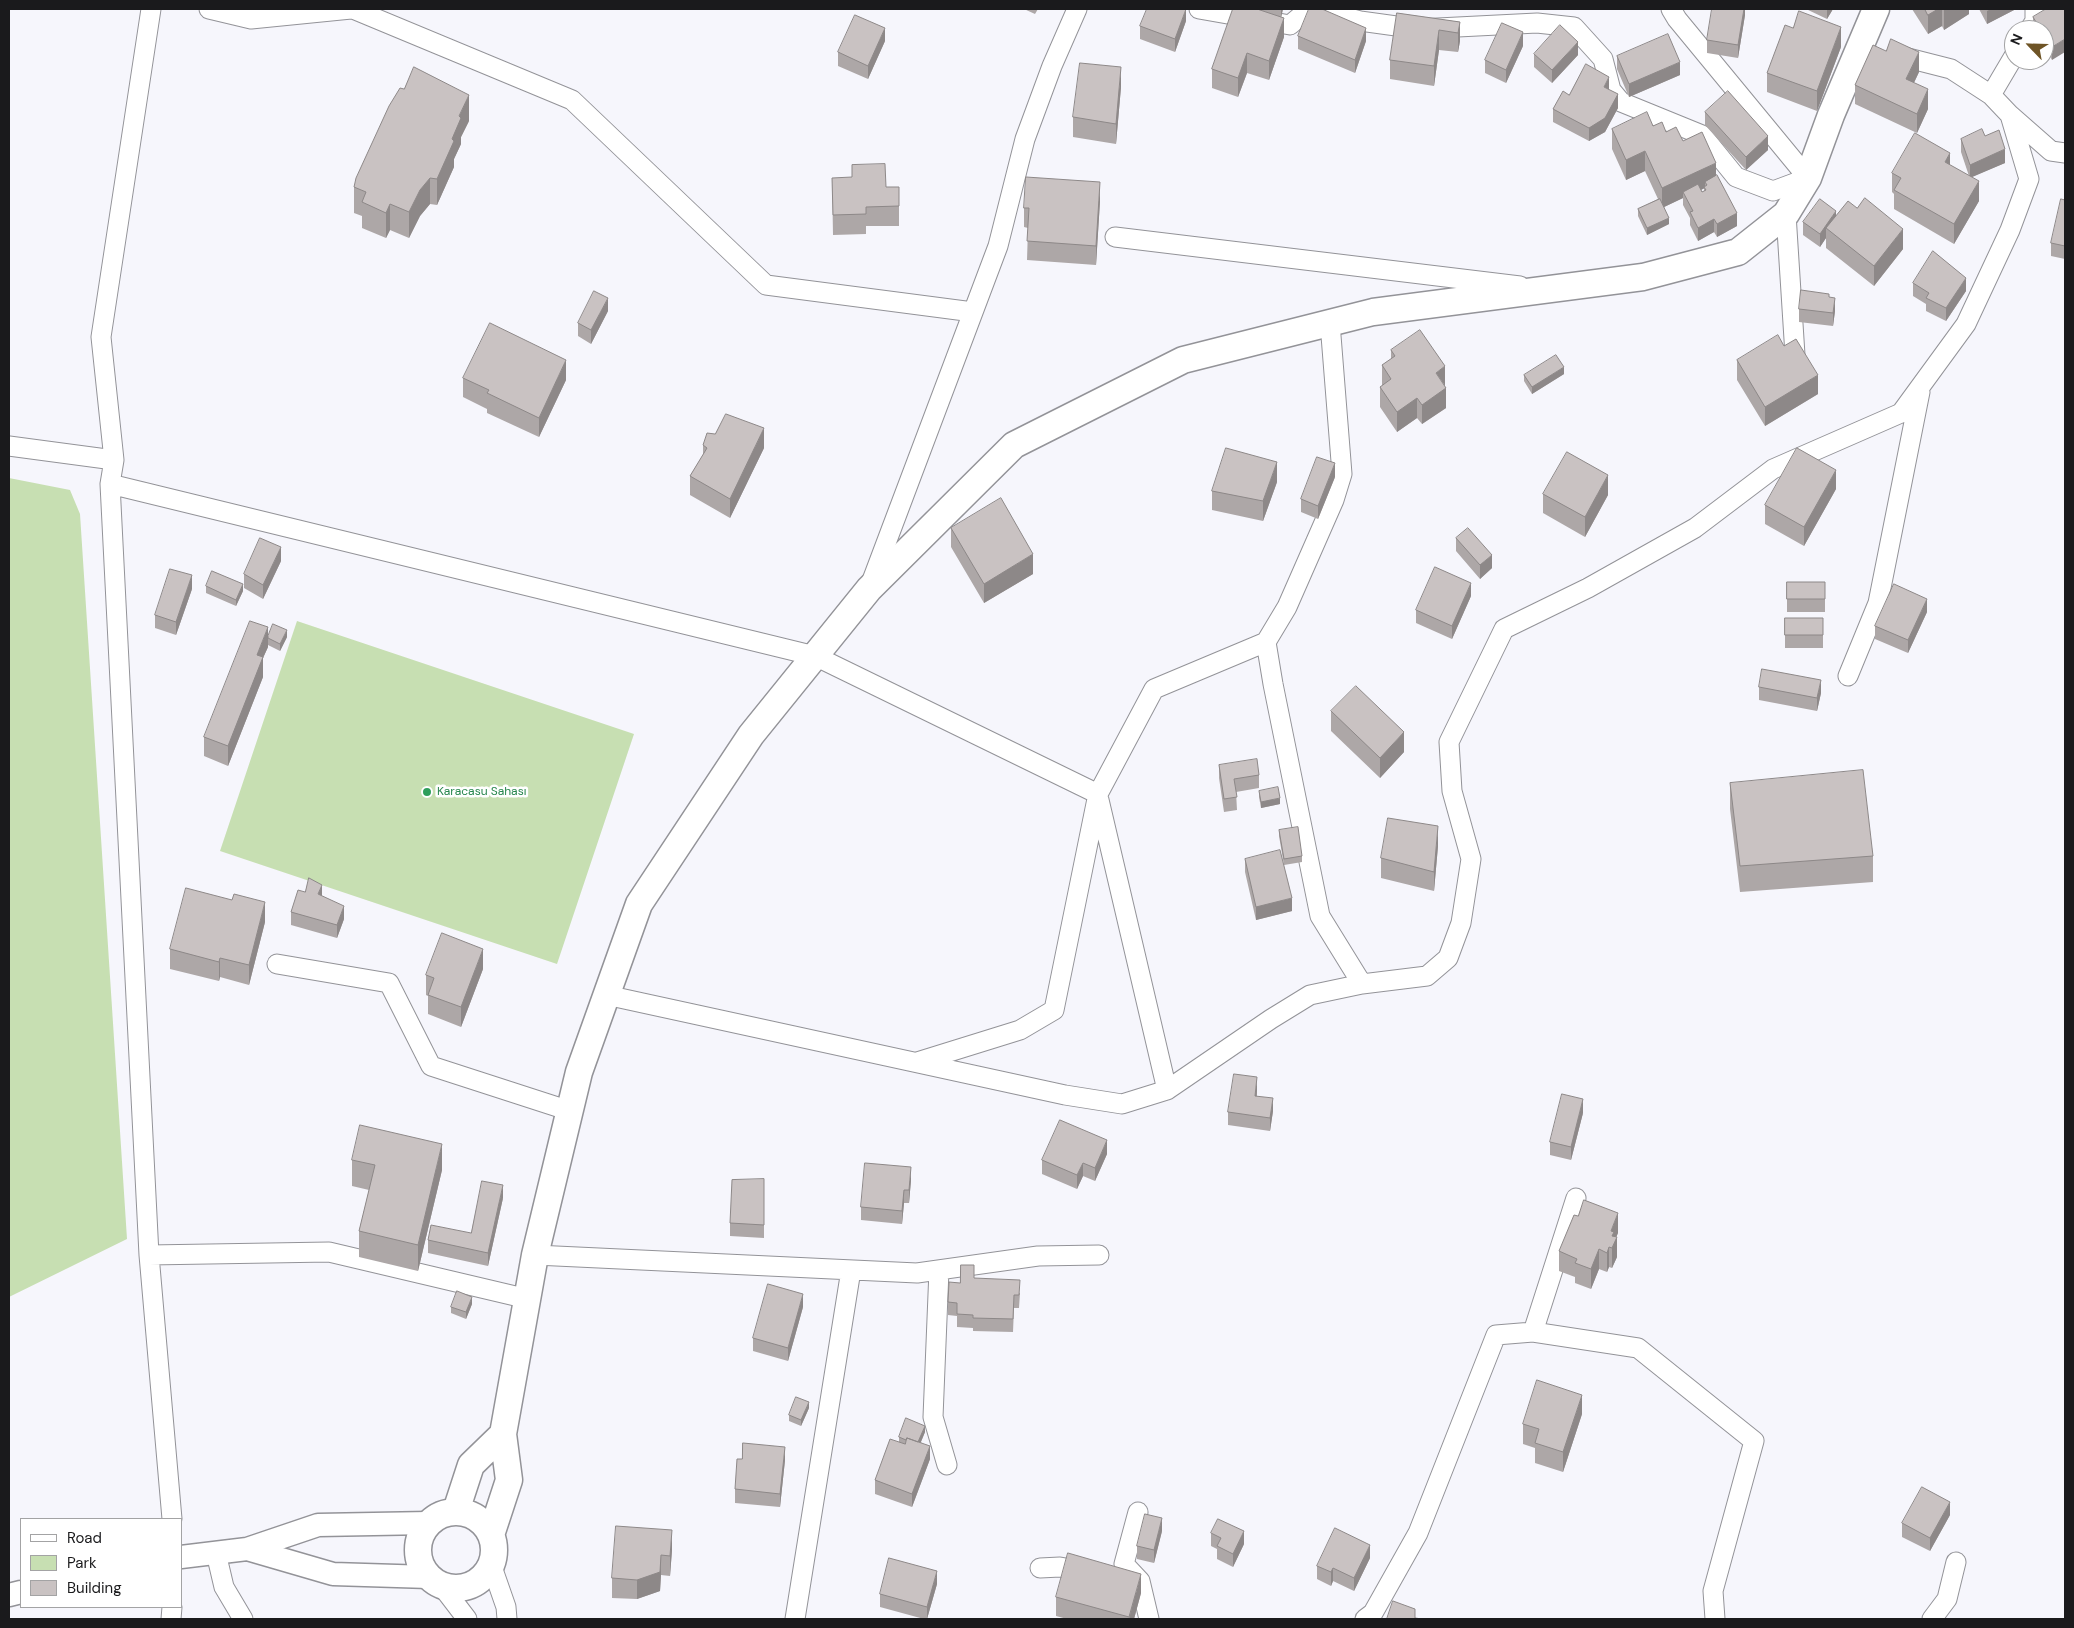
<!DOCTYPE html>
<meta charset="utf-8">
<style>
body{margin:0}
#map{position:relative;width:2074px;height:1628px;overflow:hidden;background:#f6f6fc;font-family:"DM Sans",sans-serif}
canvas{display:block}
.frame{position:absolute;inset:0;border:10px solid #1a1a1c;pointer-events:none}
.legend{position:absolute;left:20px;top:1518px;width:162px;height:90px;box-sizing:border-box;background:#fff;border:1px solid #a3a3a4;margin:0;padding:6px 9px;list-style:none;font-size:15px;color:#1a1a1c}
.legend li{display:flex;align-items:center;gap:10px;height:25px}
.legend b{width:25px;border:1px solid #a3a3a4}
.north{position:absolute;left:2004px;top:20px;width:50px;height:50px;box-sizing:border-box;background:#fff;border:1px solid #a3a3a4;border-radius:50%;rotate:294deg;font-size:14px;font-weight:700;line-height:20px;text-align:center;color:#1a1a1c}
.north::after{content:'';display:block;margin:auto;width:18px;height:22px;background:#6e5426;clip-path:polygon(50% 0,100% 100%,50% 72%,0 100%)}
</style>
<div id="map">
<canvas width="2074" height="1628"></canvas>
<div class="frame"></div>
<ul class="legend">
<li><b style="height:6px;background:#fff"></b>Road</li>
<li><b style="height:14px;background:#c7dfb2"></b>Park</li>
<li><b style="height:14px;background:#c9c2c2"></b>Building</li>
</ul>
<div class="north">N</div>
</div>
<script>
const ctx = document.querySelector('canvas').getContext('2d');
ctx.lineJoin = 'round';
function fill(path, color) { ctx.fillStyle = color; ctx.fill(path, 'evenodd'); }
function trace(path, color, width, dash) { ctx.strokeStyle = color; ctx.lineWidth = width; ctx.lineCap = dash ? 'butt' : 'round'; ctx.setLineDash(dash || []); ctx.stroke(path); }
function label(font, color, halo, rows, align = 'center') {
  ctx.font = font + ' "DM Sans",sans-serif'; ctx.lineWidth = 5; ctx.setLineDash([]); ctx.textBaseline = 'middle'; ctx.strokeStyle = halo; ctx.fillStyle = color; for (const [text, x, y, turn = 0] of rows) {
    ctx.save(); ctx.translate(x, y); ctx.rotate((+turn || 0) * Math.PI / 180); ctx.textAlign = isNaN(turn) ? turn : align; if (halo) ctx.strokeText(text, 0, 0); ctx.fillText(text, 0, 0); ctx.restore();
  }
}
fill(new Path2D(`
 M9,478L70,490L80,514L127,1239L9,1297Z
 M297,621L634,734L557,964L220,851Z`), '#c7dfb2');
const minor = new Path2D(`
 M151,9L101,337L114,460L110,484L149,1255L172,1519
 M209,9L251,19L351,9
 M353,9L572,100L766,285L973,312
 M1199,9L1290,25L1309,9
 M1315,9L1360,21L1418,29L1537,23L1574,27L1603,59L1611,90L1621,102L1702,135L1736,177L1773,191L1808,178L1677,19L1671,9
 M2029,30L2035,21V9
 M1991,95L2014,56
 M2010,115L2051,151L2065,153
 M1786,214L1795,355
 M1115,237L1520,286
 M1330,323L1342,474L1334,500L1287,607L1266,642L1273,684L1320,916L1362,984
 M9,446L114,460
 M110,484L815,656L1098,794
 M871,583L998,246L1025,139L1052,66L1077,9
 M1848,676L1878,603L1920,392
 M1099,800L1167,1090
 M277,964L389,983L431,1066L570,1111
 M606,995L1065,1095L1122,1104L1167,1090L1271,1019L1310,995L1362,984L1427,976L1448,958L1461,923L1471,859L1452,791L1449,742L1504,629L1588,588L1695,528L1773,469L1901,413L1966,324L2010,230L2029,179L2010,115L1991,95L1951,69L1896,55
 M917,1062L1020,1030L1054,1010L1098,794L1154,689L1266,642
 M149,1255L329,1252L528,1299
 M535,1255L917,1273L1038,1256L1099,1255
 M939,1270L933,1417L947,1465
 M1533,1332L1576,1198
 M1138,1512L1124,1564L1140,1581L1149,1619
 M216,1553L224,1587L243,1619
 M491,1564L506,1607L507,1619
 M1040,1568L1060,1567L1088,1572
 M441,1585L467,1619
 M171,1619L172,1607
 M795,1619L851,1270
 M1365,1619L1373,1613L1418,1533L1496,1335L1533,1332L1638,1348L1754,1441L1713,1591L1715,1619
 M1932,1619L1947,1599L1956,1562`);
const tertiary = new Path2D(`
 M247,1549L333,1574L429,1577
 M181,1557L247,1549L318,1525L429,1523
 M9,1595L21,1592`);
const secondary = new Path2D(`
 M456,1511L471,1465L503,1434
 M418 1550a38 38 0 1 1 76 0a38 38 0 1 1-76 0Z
 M491,1535L509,1480L503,1434L535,1255L579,1072L639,904L751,735L869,589L1014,445L1183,360L1373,312L1643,277L1738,252L1786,214L1808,178L1831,115L1876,9`);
trace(minor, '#939398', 21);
trace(tertiary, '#939398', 25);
trace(secondary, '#939398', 29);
trace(minor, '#fff', 19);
trace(tertiary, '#fff', 22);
trace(secondary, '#fff', 26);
fill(new Path2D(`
 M1024,9H1038L1035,14Z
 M1233,9H1283L1281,17L1284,37L1269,80L1247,73L1238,97L1212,88V69Z
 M1745,9V15L1738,58L1707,53V40Z
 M1806,9H1833L1827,19Z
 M1912,9H1969V14L1944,30L1942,26L1928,34Z
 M1979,9H2016L1987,24Z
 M2065,9L2052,60L2044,47V30H2033V17Z
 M1397,13L1460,22V41L1458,52L1439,50L1434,86L1390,79V60Z
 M1186,21L1175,52L1140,39V26Z
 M1298,36L1366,41L1355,73L1298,49Z
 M885,41L868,79L838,66V52Z
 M1523,46L1506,83L1485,73V60Z
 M1841,47L1817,111L1767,92V73Z
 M1534,54L1578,55L1552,83L1534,67Z
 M1617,56L1680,75L1629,97L1617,69Z
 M1919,72L1914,83L1928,109L1917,133L1855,104V85Z
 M1121,87L1116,144L1073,137V117Z
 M1609,90L1618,108L1605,132L1589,141L1553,122V109L1569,95Z
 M1705,112L1768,150L1746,170L1705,125Z
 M469,121L461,137V144L454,159V167L437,205L430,204L420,216L409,238L390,230L386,238L362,228V216L354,213V187Z
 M1653,126L1666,132L1683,141L1716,176L1737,226L1717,237L1714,232L1698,241L1690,225V218L1683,205V198L1664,207L1669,224L1647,235L1638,216V209L1658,199L1645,171L1626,180L1612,149V129ZM1704,188V191L1702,192L1701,190Z
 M1985,136L2005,163L1971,177L1979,201L1954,244L1894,209V194L1892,192V173L1950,165L1969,176L1961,152V139Z
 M832,178L886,187H899V226H866V234L833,235Z
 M2065,200V259L2051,256V243Z
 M1100,201L1096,265L1027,260L1028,228L1024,227V208Z
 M1857,208L1903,249L1874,286L1826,248V238L1820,247L1803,235V222L1836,216Z
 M1913,283L1966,291L1946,321L1926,311V304L1913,296Z
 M1829,297L1835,311L1833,326L1799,322V309Z
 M608,311L591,344L578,336V323Z
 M1784,346L1818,394L1765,426L1737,380V360Z
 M1391,350L1445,386L1446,408L1422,424L1417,418L1397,432L1380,407V387L1382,386V365L1391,359Z
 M1564,374L1532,394L1524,381V375Z
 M463,378L566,380L539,437L487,413V409L463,397Z
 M703,445L764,448L730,518L690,495V476L703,455Z
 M1335,477L1318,519L1301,512V499Z
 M1277,482L1263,521L1212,510V491Z
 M1836,489L1804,546L1765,524V505Z
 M1543,494L1608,495L1585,537L1543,513Z
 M951,528L1033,574L984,603L951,547Z
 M1456,538L1492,568L1480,579L1456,551Z
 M281,561L263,599L244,588V574Z
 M1787,582H1825V612H1787Z
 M206,586L243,591L236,606L206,593Z
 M192,589L176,635L155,628V615Z
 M1471,596L1452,639L1416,623V610Z
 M1927,612L1908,653L1875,639V626Z
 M1785,618H1823V648H1785Z
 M268,636L287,637L280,651L268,645V647L263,658V677L228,766L204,756V737Z
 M1759,687L1821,693L1817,711L1759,700Z
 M1331,711L1404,752L1380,778L1331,731Z
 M1219,765L1259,775V788L1236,792L1237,810L1224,812L1219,778Z
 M1730,783L1873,856V882L1740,892L1730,809Z
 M1259,791L1280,804L1261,808L1259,797Z
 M1279,830L1302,856V862L1284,865L1279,836Z
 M1438,846L1434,891L1381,878V858Z
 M1245,859L1292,911L1256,920L1245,872Z
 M322,896L344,919L337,938L291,925V912Z
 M265,922L249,985L220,977L219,981L170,969V949Z
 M483,969L461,1027L428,1014V996L426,995V975Z
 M1257,1091V1096L1273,1111L1270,1131L1228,1125V1112Z
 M1583,1113L1571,1160L1550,1155V1142Z
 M1107,1154L1095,1181L1083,1176L1077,1189L1042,1174V1160Z
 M352,1160L442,1170L418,1271L359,1257V1231L369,1190L352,1186Z
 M764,1179V1238L730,1236V1223Z
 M911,1180L909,1203H904L902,1224L861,1220V1207Z
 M503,1198L488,1266L428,1253V1240L471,1233Z
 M1618,1233L1616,1237L1617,1257L1612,1268L1609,1267L1607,1272L1599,1269L1591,1289L1575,1283V1277L1559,1271V1251Z
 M974,1278L1020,1293L1019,1308H1014L1013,1332L973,1331V1328L957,1327V1316L948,1315V1302L960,1283Z
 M472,1304L466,1319L451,1313V1307Z
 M803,1307L788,1361L753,1351V1338Z
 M809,1408L801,1426L789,1421V1415Z
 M1582,1414L1563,1472L1535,1463V1448L1523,1444V1424Z
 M925,1432L921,1442L930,1459L912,1507L875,1494V1480L899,1442V1437Z
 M785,1460L780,1507L735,1503V1489Z
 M1950,1515L1930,1551L1902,1537V1523Z
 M1162,1531L1154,1563L1137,1559V1546Z
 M1211,1533L1244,1544L1233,1567L1217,1559V1549L1211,1546Z
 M672,1550L670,1576L661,1575L660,1591L637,1599L612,1598V1578Z
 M1370,1558L1354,1591L1333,1581L1331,1586L1317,1579V1566Z
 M937,1584L927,1619H924L880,1607V1594Z
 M1141,1593L1134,1619H1067L1056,1616V1597Z`), '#ada7a7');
fill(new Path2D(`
 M1186,9V21L1175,52V39Z
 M1281,9H1283L1281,18Z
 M1744,9H1745V15L1738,58V45Z
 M1827,9H1833L1827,19Z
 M1938,9H1942V26L1928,34V15Z
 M1946,9H1969V14L1944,30V10Z
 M1991,9H2016L1987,24V11Z
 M1284,18V37L1269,80V61Z
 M1460,22V41L1458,52V33Z
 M1841,27V47L1817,111V91Z
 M885,28V41L868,79V66Z
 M1366,28V41L1355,73V60Z
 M1439,30V50L1434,86V66Z
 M1523,32V46L1506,83V70Z
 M2065,39V52L2052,60V47Z
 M1578,42V55L1552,83V70Z
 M1919,52V72L1906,99V79Z
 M1247,53V73L1238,97V78Z
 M1680,62V75L1629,97V84Z
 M1121,67V87L1116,144V124Z
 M1609,77V90L1604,87Z
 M1928,89V109L1917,133V114Z
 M1618,94V108L1605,132L1589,141V128Z
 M469,95V121L461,137V144L454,159V167L437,205V179L452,139L459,116Z
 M1768,136V150L1746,170V157Z
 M2005,149V163L1970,178V165Z
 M1645,151V171L1626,180V160Z
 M1950,153V173L1945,162Z
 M1716,163V183L1707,185L1705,182V188L1686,197L1683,192V198L1662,208V188Z
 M430,178V204L420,216L409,238V212L420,190Z
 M1979,181V201L1954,244V224Z
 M1100,182V201L1096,265V246Z
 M390,204V230L386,238V213Z
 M1836,211V224L1826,228V238L1820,247V234Z
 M1737,213V226L1717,237V224Z
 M1669,218V224L1647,235V228Z
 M1714,219V232L1698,241V228Z
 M1903,229V249L1874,286V266Z
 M1966,278V291L1946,321V308Z
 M608,298V311L591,344V330Z
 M1835,298V311L1833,326V313Z
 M566,360V380L539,437V418Z
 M1445,366V386L1436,373Z
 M1564,367V374L1532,394V387Z
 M1818,375V394L1765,426V407Z
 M1446,388V408L1422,424V405Z
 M1417,398V418L1397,432V412Z
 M764,428V448L730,518V499Z
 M1277,462V482L1263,521V501Z
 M1335,463V477L1318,519V506Z
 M1836,470V489L1804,546V527Z
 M1608,475V495L1585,537V517Z
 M281,547V561L263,599V585Z
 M1033,554V574L984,603V584Z
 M1492,555V568L1480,579V565Z
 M192,575V589L176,635V622Z
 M1471,583V596L1452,639V626Z
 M243,584V591L236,606V600Z
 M1927,599V612L1908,653V640Z
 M268,627V647L263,658V677L228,766V746L257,655Z
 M287,630V637L280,651V644Z
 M1821,680V693L1817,711V698Z
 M1404,732V752L1380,778V758Z
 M1280,798V804L1261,808V802Z
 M1438,826V846L1434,891V872Z
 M322,885V898L318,894Z
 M1292,898V911L1256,920V907Z
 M265,902V922L249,985V965Z
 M344,906V919L337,938V925Z
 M483,949V969L461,1027V1007Z
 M220,958V977L219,981V962Z
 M1257,1077V1091L1255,1109V1096Z
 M1273,1098V1111L1270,1131V1118Z
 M1583,1099V1113L1571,1160V1147Z
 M1107,1140V1154L1095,1181V1168Z
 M442,1144V1170L418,1271V1245Z
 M1083,1163V1176L1077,1189V1175Z
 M911,1167V1180L909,1203V1190Z
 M503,1185V1198L488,1266V1253Z
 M904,1190V1203L902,1224V1211Z
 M1618,1213V1233L1614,1242L1617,1237V1257L1612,1268V1246L1611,1231Z
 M1609,1247V1267L1607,1272V1253Z
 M1599,1249V1269L1591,1289V1269Z
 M803,1294V1307L788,1361V1348Z
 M472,1297V1304L466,1319V1312Z
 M1582,1395V1414L1563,1472V1452Z
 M809,1402V1408L801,1426V1420Z
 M925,1426V1432L917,1451V1444Z
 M930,1446V1459L912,1507V1494Z
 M785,1447V1460L780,1507V1494Z
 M1950,1502V1515L1930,1551V1538Z
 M1162,1518V1531L1154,1563V1550Z
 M672,1530V1550L670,1576V1556Z
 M1244,1531V1544L1233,1567V1554Z
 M1370,1545V1558L1354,1591V1578Z
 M661,1555V1575L660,1591L637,1599V1580Z
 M1333,1568V1581L1331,1586V1572Z
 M937,1571V1584L927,1619V1607Z
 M1141,1574V1593L1134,1619H1129Z`), '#8d8888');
const building = new Path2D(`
 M1147,9H1186L1175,39L1140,26Z
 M1233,9H1257L1284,18L1269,61L1247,53L1238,78L1212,69Z
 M1309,9H1322L1366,28L1355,60L1298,36Z
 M1712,9H1744L1738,45L1707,40Z
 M1925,9H1938L1928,15Z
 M2046,9H2065V39L2052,47L2044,34V30H2041L2033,17Z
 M1799,11L1841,27L1817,91L1767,73L1785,25L1793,28Z
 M1397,13L1460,22L1458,33L1439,30L1434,66L1390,60Z
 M855,15L885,28L868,66L838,52Z
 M1502,23L1523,32L1506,70L1485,60Z
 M1560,25L1578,42L1552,70L1534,54Z
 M1668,34L1680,62L1629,84L1617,56Z
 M1891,39L1919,52L1906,79L1928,89L1917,114L1855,85L1873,45L1886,51Z
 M1080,63L1121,67L1116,124L1073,117Z
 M1586,64L1609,77L1604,87L1618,94L1605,118L1589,128L1553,109L1563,91L1569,95Z
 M414,67L469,95L459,116L461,118L452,139L454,141L437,179L430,178L420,190L409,212L390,204L386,213L362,202L366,192L354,187L356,178L389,106L400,88L404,89Z
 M1728,91L1768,136L1746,157L1705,112Z
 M1647,112L1653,126L1662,122L1666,132L1676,127L1683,141L1702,132L1716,163L1662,188L1645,151L1626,160L1612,129Z
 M1982,129L1985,136L1999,130L2005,149L1970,165L1961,139Z
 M1915,133L1950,153L1945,162L1979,181L1954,224L1894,190L1901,178L1892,173Z
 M885,164L886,187H899V206L866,207V214L833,215L832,178L852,177V165Z
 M1717,175L1737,213L1717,224L1714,219L1698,228L1690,212L1693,211L1683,192L1698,184L1702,192L1706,190L1704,187L1707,185L1705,182Z
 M1026,177L1100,182L1096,246L1027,241L1029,208H1024Z
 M1865,198L1903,229L1874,266L1826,228L1848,201L1857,208Z
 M1660,199L1669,218L1647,228L1638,209Z
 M1820,199L1836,211L1820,234L1803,222Z
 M2061,199L2065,200V246L2051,243Z
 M1933,251L1966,278L1946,308L1926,298L1929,293L1913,283Z
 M1801,290L1829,294V297L1835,298L1833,313L1799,309Z
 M594,291L608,298L591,330L578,323Z
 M490,323L566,360L539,418L487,393L489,390L463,378Z
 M1420,330L1445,366L1436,373L1446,388L1422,405L1417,398L1397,412L1380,387L1391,379L1382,365L1395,356L1391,350Z
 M1778,335L1784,346L1796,339L1818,375L1765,407L1737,360Z
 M1556,355L1564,367L1532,387L1524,375Z
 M726,414L764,428L730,499L690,476L707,448L703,445L707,433L715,434Z
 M1226,448L1277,462L1263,501L1212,491Z
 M1797,448L1836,470L1804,527L1765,505Z
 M1567,452L1608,475L1585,517L1543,494Z
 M1317,457L1335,463L1318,506L1301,499Z
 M1001,498L1033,554L984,584L951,528Z
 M1468,528L1492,555L1480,565L1456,538Z
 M260,538L281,547L263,585L244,574Z
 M1435,567L1471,583L1452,626L1416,610Z
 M170,569L192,575L176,622L155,615Z
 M212,571L243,584L236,600L206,586Z
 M1787,582H1825V599H1787Z
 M1894,584L1927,599L1908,640L1875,626Z
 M1785,618H1823V635H1785Z
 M250,621L268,627L257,655L263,657L228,746L204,737Z
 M273,624L287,630L280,644L268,638V636Z
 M1762,669L1821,680L1817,698L1759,687Z
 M1356,686L1404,732L1380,758L1331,711Z
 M1257,759L1259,775L1234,779L1237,797L1224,799L1219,765Z
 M1863,770L1873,856L1740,866L1730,783Z
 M1278,787L1280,798L1261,802L1259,791Z
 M1388,818L1438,826L1434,872L1381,858Z
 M1298,827L1302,856L1284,859L1279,830Z
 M1280,850L1292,898L1256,907L1245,859Z
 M309,878L322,885L318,894L344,906L337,925L291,912L298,890L305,892Z
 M186,888L232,900L234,894L265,902L249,965L220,958L219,962L170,949Z
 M442,933L483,949L461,1007L428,995L434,978L426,975Z
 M1234,1074L1257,1077L1255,1096L1273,1098L1270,1118L1228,1112Z
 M1562,1094L1583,1099L1571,1147L1550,1142Z
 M1060,1120L1107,1140L1095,1168L1083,1163L1077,1175L1042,1160Z
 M360,1125L442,1144L418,1245L359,1231L375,1165L352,1160Z
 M865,1163L911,1167L909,1190H904L902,1211L861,1207Z
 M764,1179V1225L730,1223L732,1180Z
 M482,1181L503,1185L488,1253L428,1240L431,1225L471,1233Z
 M1584,1200L1618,1213L1611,1231L1614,1232L1612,1236L1617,1237L1612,1248L1609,1247L1607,1253L1599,1249L1591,1269L1575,1263L1577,1259L1559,1251L1574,1215L1578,1216Z
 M961,1265H974V1278L1020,1280L1019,1295H1014L1013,1319L973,1318V1315L957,1314V1303L948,1302L949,1282L960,1283Z
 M768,1284L803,1294L788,1348L753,1338Z
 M457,1291L472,1297L466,1312L451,1307Z
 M1537,1380L1582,1395L1563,1452L1535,1443L1539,1429L1523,1424Z
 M796,1397L809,1402L801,1420L789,1415Z
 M906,1418L925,1426L918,1442L907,1438L906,1440L899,1437Z
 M907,1438L930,1446L912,1494L875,1480L890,1439L905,1444Z
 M743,1443L785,1447L780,1494L735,1489L737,1459H742Z
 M1922,1487L1950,1502L1930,1538L1902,1523Z
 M1145,1514L1162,1518L1154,1550L1137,1546Z
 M1218,1519L1244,1531L1233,1554L1217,1546L1221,1538L1211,1533Z
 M616,1526L672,1530L670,1556L661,1555L660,1572L637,1580L612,1578Z
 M1335,1528L1370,1545L1354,1578L1333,1568L1331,1572L1317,1566Z
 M1068,1553L1141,1574L1129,1617L1056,1597Z
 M889,1558L937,1571L927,1607L880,1594Z
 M1393,1601L1415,1609V1618L1422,1619H1387Z`);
fill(building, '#c9c2c2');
trace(building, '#8d8888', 1);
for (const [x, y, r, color] of [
 [427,792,5,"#2e9e5b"]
]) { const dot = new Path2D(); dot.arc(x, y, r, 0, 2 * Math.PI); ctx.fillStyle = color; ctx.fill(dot); trace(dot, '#fff', 2); }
label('12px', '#27864d', '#fff', [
 ["Karacasu Sahası",437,792]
], 'left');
</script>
